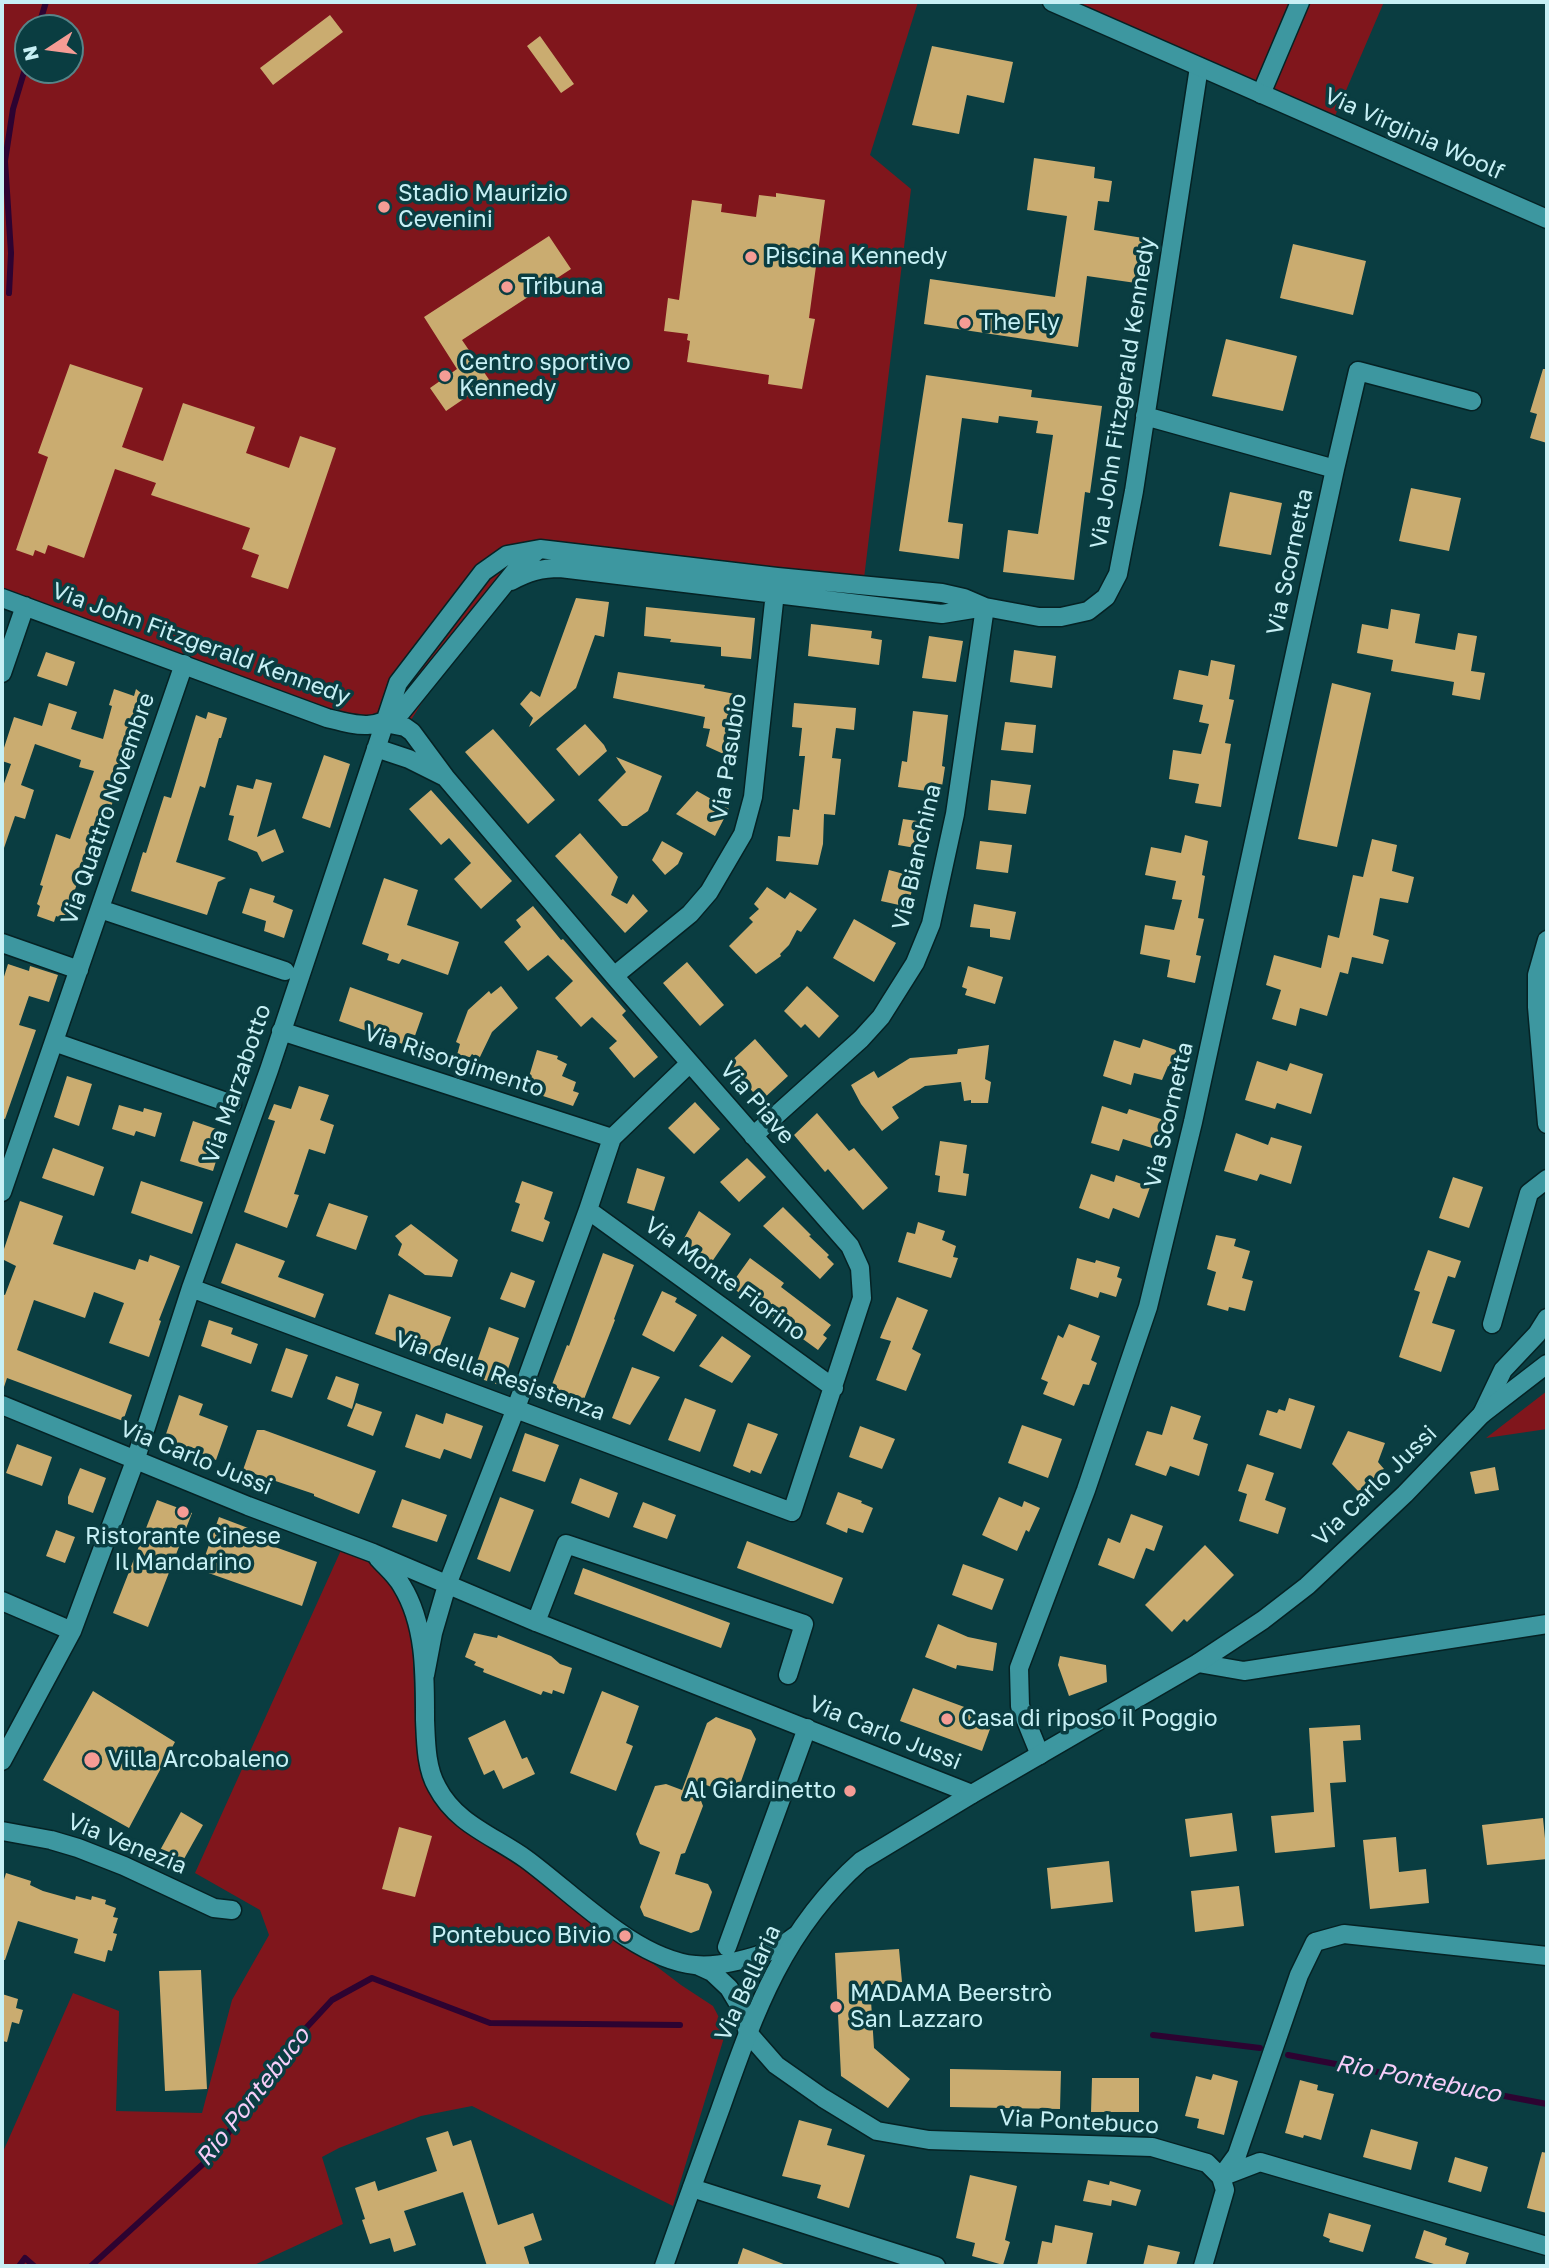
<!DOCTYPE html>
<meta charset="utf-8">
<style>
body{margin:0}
#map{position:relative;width:1549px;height:2268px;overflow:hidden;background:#0a3d41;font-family:"Golos Text",sans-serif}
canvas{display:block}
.frame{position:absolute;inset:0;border:4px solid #c7f0f5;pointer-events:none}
.north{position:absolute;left:14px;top:14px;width:70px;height:70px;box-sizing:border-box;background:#0a3d41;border:2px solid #568589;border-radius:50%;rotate:257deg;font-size:19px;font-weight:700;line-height:28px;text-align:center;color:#c7f0f5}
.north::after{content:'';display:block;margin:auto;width:24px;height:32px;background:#f59c95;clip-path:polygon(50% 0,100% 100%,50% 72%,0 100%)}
</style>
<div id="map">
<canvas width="1549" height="2268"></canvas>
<div class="frame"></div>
<div class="north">N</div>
</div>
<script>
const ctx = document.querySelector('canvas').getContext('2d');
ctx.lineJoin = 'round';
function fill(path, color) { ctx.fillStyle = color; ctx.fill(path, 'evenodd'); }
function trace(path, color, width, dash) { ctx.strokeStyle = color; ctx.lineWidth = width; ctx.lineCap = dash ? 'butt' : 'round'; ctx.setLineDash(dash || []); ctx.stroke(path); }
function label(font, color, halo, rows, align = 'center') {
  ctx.font = font + ' "Golos Text",sans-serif'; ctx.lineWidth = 7; ctx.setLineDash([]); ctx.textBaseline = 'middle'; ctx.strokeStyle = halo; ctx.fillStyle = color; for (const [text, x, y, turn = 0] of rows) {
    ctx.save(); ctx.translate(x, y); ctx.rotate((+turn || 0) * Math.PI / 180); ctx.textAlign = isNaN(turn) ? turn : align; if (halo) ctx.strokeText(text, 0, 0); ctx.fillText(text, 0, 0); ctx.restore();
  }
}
fill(new Path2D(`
 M2,2H918L870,155L911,189L862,595L594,564L537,563L465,634L411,720L388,732L2,599ZM28,28H70V70H28Z
 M1043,2H1384L1335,116L1300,115Z
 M1547,1391V1429L1486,1438Z
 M342,1548L393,1576L407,1608L413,1656L415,1722L423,1762L462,1826L486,1845L543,1880L681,1985L713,2006L726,2031L673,2206L472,2106L421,2116L339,2148L322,2157L343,2224L252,2266H2V2154L73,1993L119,2011L116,2111L202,2113L232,2000L269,1935L260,1910L195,1873Z`), '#80161c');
trace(new Path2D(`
 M38,28L46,2
 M9,293L11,253L5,161L13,109L28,59
 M1153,2035L1260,2048
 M1288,2055L1547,2104
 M19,2266L25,2258L34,2266
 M91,2266L214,2154L281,2055L332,2000L372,1978L490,2023L680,2025`), '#2d0331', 6);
fill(new Path2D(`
 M330,15L343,32L273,85L260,68Z
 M540,36L574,84L561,93L527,46Z
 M932,46L1013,62L1004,103L967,95L959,134L912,125Z
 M1034,158L1095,167L1094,178L1112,181L1109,202L1098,201L1094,230L1143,238L1136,283L1087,276L1078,347L924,324L930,279L1055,297L1067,216L1027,210Z
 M776,193L825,200L809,318L815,319L802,389L768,384L769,375L687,362L690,341L687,340L688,334L664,331L668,298L679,300L692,200L722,204L721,212L756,217L759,195L776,197Z
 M549,236L571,269L462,340L490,381L446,411L430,388L457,369L424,317Z
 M1293,244L1366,261L1353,315L1280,298Z
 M1226,339L1297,356L1283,411L1212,396Z
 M70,364L143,388L122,447L163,461L183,403L255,427L246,453L289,468L300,436L336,448L288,589L251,577L259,555L242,549L250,528L151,495L156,483L115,469L84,558L48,545L45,554L35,550L33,556L16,550L48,457L38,453Z
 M1543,369H1547V443L1530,438L1537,414L1530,412Z
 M926,375L1032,390L1031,397L1102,406L1090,493L1085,492L1074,580L1003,572L1008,530L1038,534L1053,435L1036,433L1038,421L999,416L998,423L962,418L948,522L963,524L959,559L899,551Z
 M1411,488L1461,498L1449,551L1399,541Z
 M1230,492L1282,503L1271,555L1219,546Z
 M576,598L609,602L604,637L595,635L576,688L529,727L533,718L520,704L531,691L540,697Z
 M646,607L755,618L751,659L721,656V647L670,642L671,639L644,636Z
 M1391,609L1420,614L1415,643L1455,650L1458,633L1477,636L1471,671L1485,673L1480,700L1452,695L1454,682L1391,671L1393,660L1357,653L1362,624L1388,629Z
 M811,624L872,631L871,638L882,640L879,665L808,656Z
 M929,636L963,641L956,682L922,678Z
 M1014,650L1056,656L1052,688L1010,682Z
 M46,652L75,662L67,686L37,676Z
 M1211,660L1235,665L1229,699L1234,700L1225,743L1231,744L1221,807L1195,803L1199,784L1169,779L1173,750L1201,754L1209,724L1199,722L1203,705L1173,699L1179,670L1208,676Z
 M618,672L705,685L704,688L735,694V725L741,730L728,756L706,746L710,729L703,728L705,717L613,698Z
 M1332,683L1371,693L1337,847L1298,839Z
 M114,689L134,696L136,689L152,702L141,733L138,732L123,777L94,848L97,849L87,874L81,872L65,919L56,916L54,922L37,916L40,906L37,904L43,886L40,885L56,834L70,839L94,771L79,767L81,760L35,744L21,785L34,790L25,819L15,816L4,848L2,847V789L11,764L2,761V754L14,717L42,726L49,703L77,712L71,729L103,739L112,706L109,705Z
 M794,703L856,708L854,730L836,728L832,758L841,759L835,815L824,814L823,844L818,865L776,861L778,836L790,837L793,809L799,810L805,756H799L802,728L792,727Z
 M913,711L948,715L942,766L945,767L941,793L898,787L902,761L907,762Z
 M208,712L227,718L221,738H219L205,788L200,786L176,862L226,878L218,882L207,915L131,891L143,852L146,853L164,796L171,798L196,715L206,719Z
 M1005,722L1036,725L1033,753L1001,750Z
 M585,724L604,745L607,751L579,776L556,749Z
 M493,729L555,800L528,824L465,752Z
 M324,755L350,764L330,828L302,818Z
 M616,757L662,776L648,811L627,826H622L598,800L626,772Z
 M256,779L272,783L257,837L275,829L284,852L262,862L257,852L228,840L234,816L229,815L237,785L253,789Z
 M991,780L1031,785L1026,814L988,810Z
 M431,790L512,881L481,909L454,879L471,863L449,838L441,845L409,809Z
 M697,791L729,809L715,836L676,814Z
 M903,819L931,823L927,850L898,845Z
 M580,833L618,877L611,895L627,904L633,894L648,911L625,933L555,856Z
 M1185,835L1208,841L1202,875L1205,876L1198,918L1204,919L1196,955L1201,956L1195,983L1167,977L1170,960L1140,954L1145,925L1174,930L1182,900L1172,899L1176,881L1145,875L1151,847L1181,853Z
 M1372,839L1397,845L1392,871L1414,877L1408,903L1380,898L1373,935L1389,940L1383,964L1352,957L1348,974L1340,972L1327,1016L1300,1008L1296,1026L1272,1019L1281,990L1266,985L1274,955L1321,968L1328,935L1339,938L1353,875L1363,877Z
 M662,841L683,853L678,864L665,875L652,860Z
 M980,841L1012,845L1008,873L976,869Z
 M889,870L915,877L908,907L881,901Z
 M384,878L418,890L407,925L459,942L448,975L402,959L399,964L387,960L389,954L362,944Z
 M767,887L785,899L790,892L817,909L801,932L797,930L789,945L780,954L781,956L756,974L729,946L753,922L749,918L759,909L754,904Z
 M250,888L275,896L273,902L293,910L284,938L264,931L266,921L242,913Z
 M974,904L1016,912L1010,940L990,937V929L970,927Z
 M533,906L561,940L563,939L626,1011L622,1015L658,1057L634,1078L609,1048L617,1041L592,1017L581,1027L555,998L573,981L548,955L528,971L504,942L521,927L516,920Z
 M854,919L896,943L874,982L833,958Z
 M687,962L724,1005L700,1026L663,983Z
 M8,964L29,971L30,966L58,975L49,1002L29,996L19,1025L36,1030L5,1119L2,1118V983Z
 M968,966L1003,977L995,1004L965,995L967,989L962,987Z
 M501,986L518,1008L492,1032L479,1059L472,1054L468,1060L457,1055L460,1044L456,1042L468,1010L489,991L491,994Z
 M807,986L839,1016L819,1038L805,1024L801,1028L784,1011Z
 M350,987L423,1013L411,1047L339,1021Z
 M755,1039L788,1076L761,1101L728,1064Z
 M1143,1039L1179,1051L1173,1068L1168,1066L1162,1080L1134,1073L1131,1085L1103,1076L1114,1040L1140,1048Z
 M989,1045L985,1079L991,1082L988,1103H971V1100L964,1101L961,1082L925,1086L892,1107L899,1118L882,1131L861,1104L851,1085L874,1071L878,1078L910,1058L957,1054L958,1049Z
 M537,1050L558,1056L557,1059L567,1064L562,1076L576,1082L573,1091L579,1093L573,1106L525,1090Z
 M1257,1061L1287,1071L1290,1063L1323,1074L1311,1114L1277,1103L1275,1109L1245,1100Z
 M67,1076L92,1084L79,1126L54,1117Z
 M299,1086L329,1095L320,1120L334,1125L325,1154L309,1149L294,1194L299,1195L287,1228L244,1212L275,1121L268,1119L274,1104L291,1109Z
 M695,1102L720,1129L694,1154L668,1128Z
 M119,1105L143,1112L144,1108L162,1113L155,1137L136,1131L134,1136L112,1129Z
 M1102,1106L1127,1114L1129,1109L1164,1120L1159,1136L1156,1135L1152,1148L1123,1139L1119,1151L1091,1143Z
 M817,1113L849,1151L854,1148L888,1188L863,1210L828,1169L825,1172L794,1135Z
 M193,1121L225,1132L213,1171L180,1161Z
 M1236,1133L1268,1145L1271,1137L1302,1146L1291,1184L1260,1174L1257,1181L1224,1171Z
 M940,1141L967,1145L963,1173L969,1174L966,1196L938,1192L940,1176L935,1175Z
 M53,1148L104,1167L94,1196L42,1178Z
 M747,1158L766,1177L739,1202L720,1182Z
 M637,1168L665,1177L654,1211L627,1203Z
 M1091,1174L1114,1182L1116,1175L1150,1187L1139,1218L1113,1208L1109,1219L1079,1208Z
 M1453,1177L1483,1187L1469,1228L1439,1218Z
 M141,1181L203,1202L192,1234L131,1213Z
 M522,1181L553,1192L544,1219L550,1222L543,1242L511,1231L520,1204L515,1202Z
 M20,1201L63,1216L53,1244L135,1270L139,1259L148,1262L150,1255L180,1266L159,1320L161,1321L149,1357L109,1343L124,1303L94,1292L85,1318L34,1300L17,1350L132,1395L123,1421L7,1378L4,1387H2V1294L5,1295L16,1266L2,1259V1255Z
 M329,1203L368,1216L356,1250L316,1236Z
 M783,1207L811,1235L809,1236L829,1255L827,1257L834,1264L820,1279L763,1226Z
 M699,1211L731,1234L709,1266L680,1246Z
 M918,1222L945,1231L942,1240L956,1246L953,1257L958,1258L951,1278L898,1262L907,1232L915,1234Z
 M411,1224L458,1260L452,1277L425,1275L398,1255L402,1244L395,1236Z
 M1216,1235L1236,1239L1234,1246L1250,1251L1242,1278L1253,1281L1245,1311L1229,1307L1228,1311L1207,1305L1216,1272L1207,1269Z
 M236,1243L285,1261L278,1277L324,1294L315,1318L221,1283Z
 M1428,1250L1461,1261L1455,1278L1448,1276L1432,1323L1455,1330L1441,1372L1399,1357L1420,1292L1414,1290Z
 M603,1253L634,1265L614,1319L615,1320L581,1407L548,1395L567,1345L569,1346Z
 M750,1258L784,1283L781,1287L831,1325L823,1335L827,1338L818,1350L730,1286Z
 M1077,1258L1095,1263L1096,1260L1120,1267L1117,1277L1122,1279L1116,1297L1100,1292L1098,1298L1070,1289Z
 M511,1272L535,1281L525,1308L500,1299Z
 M662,1291L677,1298L675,1302L697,1315L674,1352L642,1335Z
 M389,1294L451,1317L436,1356L375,1334Z
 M897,1297L928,1310L912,1349L921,1354L906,1391L876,1380L891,1341L880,1338Z
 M209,1320L233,1328L231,1334L258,1344L251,1364L201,1346Z
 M1069,1324L1100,1336L1091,1360L1097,1363L1089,1385L1083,1384L1074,1406L1043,1394L1048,1382L1041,1379L1058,1335L1063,1338Z
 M489,1327L519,1338L502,1386L472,1376Z
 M722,1336L751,1356L732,1383L699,1366Z
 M286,1348L308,1355L292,1398L271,1391Z
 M632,1367L660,1377L630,1425L612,1418Z
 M336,1376L359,1384L352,1409L327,1399Z
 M179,1395L203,1404L199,1415L228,1426L216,1460L164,1440Z
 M685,1398L716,1410L700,1452L668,1440Z
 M1289,1398L1315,1406L1301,1449L1259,1435L1267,1410L1277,1413L1279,1409L1285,1411Z
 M356,1403L382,1412L373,1436L347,1426Z
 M1171,1406L1201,1416L1193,1439L1208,1444L1199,1476L1170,1466L1166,1476L1135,1465L1147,1431L1162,1435Z
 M446,1413L483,1426L471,1459L444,1449L440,1459L405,1447L416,1414L443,1424Z
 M748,1423L778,1434L761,1474L751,1470L750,1473L733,1466Z
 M1022,1425L1062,1439L1048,1478L1008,1463Z
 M860,1426L895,1439L882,1469L849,1457Z
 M257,1430H264L376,1471L359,1514L314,1496V1494L243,1470Z
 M1348,1431L1385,1443L1378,1462L1384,1469L1359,1492L1332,1464Z
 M525,1433L559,1445L545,1482L512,1471Z
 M17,1444L52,1457L42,1486L6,1473Z
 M1247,1464L1274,1473L1265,1500L1286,1508L1278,1534L1239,1521L1247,1494L1238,1491Z
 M1495,1467L1499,1490L1475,1494L1470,1472Z
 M80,1468L106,1478L93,1513L68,1504V1497Z
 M580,1478L618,1493L609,1518L571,1503Z
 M838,1492L862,1501L861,1503L873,1508L863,1533L848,1528L847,1533L826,1524Z
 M500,1497L534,1510L510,1572L477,1559Z
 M999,1497L1022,1507L1024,1501L1040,1508L1029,1532L1026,1530L1017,1551L982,1535Z
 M402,1499L447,1515L437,1542L392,1527Z
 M157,1500L192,1513L148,1627L113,1613Z
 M643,1502L676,1515L667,1539L633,1527Z
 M1131,1514L1163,1526L1154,1551L1146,1548L1134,1579L1098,1565L1108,1538L1120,1543Z
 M219,1517L264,1534L261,1542L317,1562L302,1606L200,1570Z
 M56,1530L75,1537L65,1563L46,1556Z
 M747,1541L843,1578L833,1604L737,1568Z
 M1205,1545L1234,1575L1187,1622L1184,1619L1172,1632L1145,1605Z
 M963,1564L1004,1579L992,1610L952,1595Z
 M583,1568L730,1623L721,1648L574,1594Z
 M938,1624L968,1637L997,1643L993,1671L957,1665L956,1669L925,1657Z
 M474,1633L497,1638L498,1635L551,1656L560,1664L572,1668L564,1694L553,1690L552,1694L543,1691L541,1695L483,1672L484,1669L474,1665L476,1662L465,1657Z
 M1060,1656L1106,1665L1107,1682L1069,1696L1058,1665Z
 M913,1688L994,1718L982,1751L900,1721Z
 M93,1691L175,1742L129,1828L43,1780Z
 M602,1691L639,1706L626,1743L633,1746L616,1791L570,1773Z
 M716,1717L751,1730L756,1739L738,1790L730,1794L693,1780L703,1806L685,1853L681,1854L675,1874L708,1884L712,1892L699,1930L691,1933L644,1916L640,1907L660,1852L640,1844L636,1834L655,1786L666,1784L682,1790L707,1723Z
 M505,1720L522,1759L527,1757L535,1774L503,1789L494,1770L484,1775L468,1738Z
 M1360,1725L1361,1740L1343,1741L1346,1782L1330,1783L1335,1847L1275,1853L1271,1816L1314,1812L1309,1728Z
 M181,1812L203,1825L180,1866L158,1854Z
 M1232,1813L1237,1851L1190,1857L1185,1819Z
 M1543,1818L1547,1859L1487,1865L1482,1825Z
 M399,1827L432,1836L415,1897L382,1889Z
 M1396,1837L1399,1872L1426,1869L1429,1903L1370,1909L1363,1840Z
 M1109,1861L1113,1902L1051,1909L1047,1868Z
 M6,1873L31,1881L30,1885L43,1891L75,1900L76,1896L91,1900L92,1896L106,1900L105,1904L116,1908L113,1917L118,1918L113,1933L117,1934L112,1951L108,1950L105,1962L74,1953L78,1939L18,1921L5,1960H2V1886Z
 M1239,1886L1244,1926L1195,1932L1191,1891Z
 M899,1949L902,1982L870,1985L874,2048L910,2079L888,2108L841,2076L835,1953Z
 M201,1970L207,2089L165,2091L159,1971Z
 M2,1994L18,1999L16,2008L23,2010L19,2024L12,2022L7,2042L2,2041Z
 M950,2069L1061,2071L1060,2109L950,2107Z
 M1213,2074L1238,2081L1224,2135L1197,2128L1199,2119L1185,2116L1196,2076L1211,2080Z
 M1092,2078H1139V2112H1091Z
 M1300,2080L1318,2085L1317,2090L1334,2094L1321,2140L1304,2135L1303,2138L1285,2133Z
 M799,2120L832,2129L827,2145L865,2155L849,2208L817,2198L821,2185L782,2176Z
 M1371,2129L1418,2142L1411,2170L1363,2157Z
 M448,2131L453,2146L471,2140L498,2225L533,2213L542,2240L524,2247L530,2266H487L463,2192L404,2211L416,2245L394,2252L390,2238L370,2244L362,2220L365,2219L355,2188L375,2181L378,2191L437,2171L426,2138Z
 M1542,2152L1547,2153V2213L1527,2208Z
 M1455,2157L1488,2167L1481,2192L1448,2182Z
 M970,2175L1017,2186L1005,2240L1010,2242L1003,2265L972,2256L975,2243L956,2238Z
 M1088,2180L1109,2185L1110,2181L1141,2190L1136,2206L1112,2200L1111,2206L1083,2201Z
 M1329,2213L1371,2225L1363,2252L1329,2242L1330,2239L1323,2236Z
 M1055,2225L1093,2233L1086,2266H1037L1042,2241L1052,2243Z
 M1424,2230L1447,2238L1445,2245L1469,2253L1465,2266H1440L1415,2258Z
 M1148,2245L1180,2252L1176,2266H1143Z
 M743,2248L786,2265V2266H737Z`), '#caac70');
const street = new Path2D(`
 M1261,94L1300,2
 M1335,469L1358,371L1472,401
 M511,581C528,572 541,568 560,568L942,614L985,607
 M2,598L327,718C359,726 374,731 402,711L520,565L537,551
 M2,673L25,606
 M376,748L409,759L443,776
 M100,909L285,971
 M1547,940L1537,975V1007L1547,1124
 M2,943L79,970
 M614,976L690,914L709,892L743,834L753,797L776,583
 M281,1031L612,1138
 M54,1042L232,1104
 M753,1136L861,1039L881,1017L915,963L931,924L955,814L985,607
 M2,1192L184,664
 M588,1210L834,1388
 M191,1288L792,1512L862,1298L860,1268L850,1246L614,976L446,778L412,732L405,727L385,723
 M1492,1324L1529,1193L1547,1179
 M2,1405L248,1506L373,1553L536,1622L972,1794
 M1482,1414L1503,1370L1537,1334L1547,1318
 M378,1558C386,1567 396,1575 402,1586C426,1625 425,1675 425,1720C426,1742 426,1768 437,1787C456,1824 494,1836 526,1859C574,1894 635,1959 695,1965C709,1967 724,1964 737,1961C759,1956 777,1950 795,1936
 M2,1601L72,1631
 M536,1622L566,1544L804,1624L788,1675
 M1198,1663L1244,1671L1547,1624
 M425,1675L433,1633L447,1585L516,1408L588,1210L612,1138L690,1063
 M1040,1755L1020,1706L1019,1668L1086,1490L1148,1307L1193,1122L1335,469L1145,416
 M2,1761L72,1631L135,1461L191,1288L269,1070L398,683L483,572L507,555L540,549L777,577L942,593L964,598L985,607L1039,617H1061L1088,611L1106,597L1118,574L1134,491L1199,67
 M2,1831L51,1840L78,1848L124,1866L214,1908L232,1910
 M727,1947L807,1728
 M699,1966L712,1972L729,1988L741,2008L748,2033L776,2065L823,2098L877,2131L929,2140L1152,2147L1207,2163L1221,2177L1225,2190L1203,2266
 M1221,2177L1237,2155L1299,1975L1315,1942L1344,1934L1547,1956
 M1221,2177L1260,2162L1547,2246
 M692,2188L936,2266`);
const secondary = new Path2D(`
 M1052,2L1547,219
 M664,2266C682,2214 701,2162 720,2110C754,2014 782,1931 861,1861L972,1794L1198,1663L1263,1620L1307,1586L1405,1494L1482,1414L1547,1364`);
trace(street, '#052224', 21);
trace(secondary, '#052224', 21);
trace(street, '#3d97a0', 18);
trace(secondary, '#3d97a0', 18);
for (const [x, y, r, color] of [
 [384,207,7,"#f59c95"],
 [751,257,7,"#f59c95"],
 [507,287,7,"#f59c95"],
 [965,323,7,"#f59c95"],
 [445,376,7,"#f59c95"],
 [183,1512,7,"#f59c95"],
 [947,1719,7,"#f59c95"],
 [92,1760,9,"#f59c95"],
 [850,1791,7,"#f59c95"],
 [625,1936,7,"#f59c95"],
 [836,2007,7,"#f59c95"]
]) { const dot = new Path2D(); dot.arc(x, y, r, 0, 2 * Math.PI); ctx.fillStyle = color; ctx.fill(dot); trace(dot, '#0a3d41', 2.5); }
label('23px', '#c7f0f5', '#0a3d41', [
 ["Via Virginia Woolf",1414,134,24],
 ["Via John Fitzgerald Kennedy",1123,393,-81],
 ["Via Scornetta",1290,562,-78],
 ["Via John Fitzgerald Kennedy",201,644,20],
 ["Via Pasubio",729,757,-81],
 ["Via Quattro Novembre",108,809,-71],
 ["Via Bianchina",917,857,-77],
 ["Via Risorgimento",454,1061,18],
 ["Via Marzabotto",237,1084,-71],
 ["Via Piave",757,1103,49],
 ["Via Scornetta",1169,1115,-77],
 ["Via Monte Fiorino",725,1279,36],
 ["Via della Resistenza",500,1376,20],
 ["Via Carlo Jussi",196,1458,22],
 ["Via Carlo Jussi",1375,1486,-44],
 ["Via Carlo Jussi",885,1733,22],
 ["Via Venezia",127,1844,22],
 ["Via Bellaria",748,1983,-65],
 ["Via Pontebuco",1079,2122,3]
]);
label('23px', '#c7f0f5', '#0a3d41', [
 ["Stadio Maurizio",398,194],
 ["Cevenini",398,220],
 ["Piscina Kennedy",765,257],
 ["Tribuna",521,287],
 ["The Fly",979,323],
 ["Centro sportivo",459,363],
 ["Kennedy",459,389],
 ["Ristorante Cinese",183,1537,"center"],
 ["Il Mandarino",183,1563,"center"],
 ["Casa di riposo il Poggio",961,1719],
 ["Villa Arcobaleno",108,1760],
 ["Al Giardinetto",836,1791,"right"],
 ["Pontebuco Bivio",611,1936,"right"],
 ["MADAMA Beerstrò",850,1994],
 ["San Lazzaro",850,2020]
], 'left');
label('italic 24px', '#f6cdf9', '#0a3d41', [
 ["Rio Pontebuco",1418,2079,11],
 ["Rio Pontebuco",253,2097,-52]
]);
</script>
